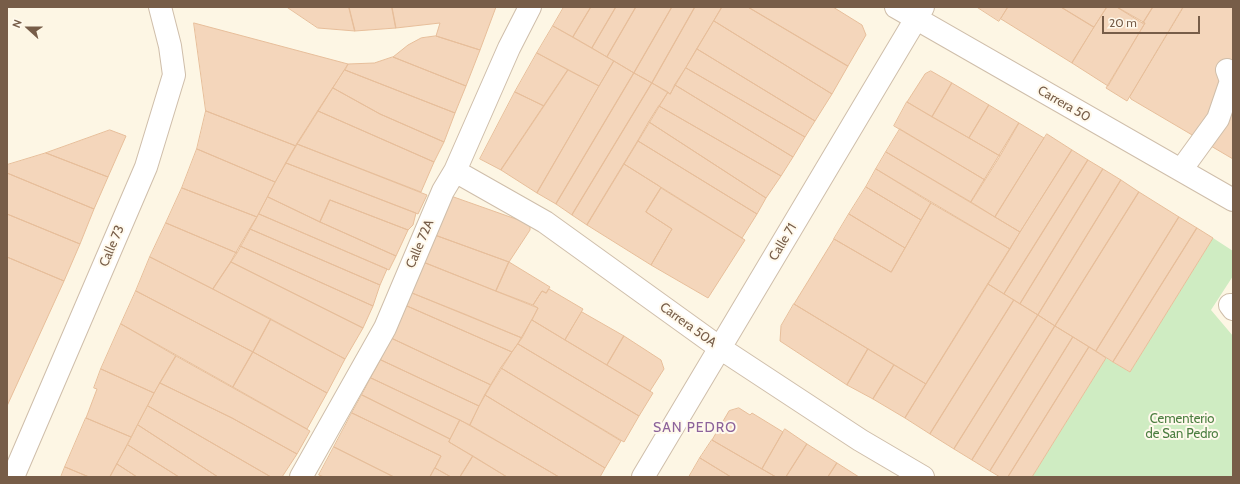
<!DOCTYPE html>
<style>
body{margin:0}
#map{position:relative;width:1240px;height:484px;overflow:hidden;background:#fdf6e4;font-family:Cabin,sans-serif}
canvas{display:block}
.frame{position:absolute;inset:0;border:8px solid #775d48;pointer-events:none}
.north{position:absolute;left:8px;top:8px;width:40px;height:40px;-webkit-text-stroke:3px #fff9ec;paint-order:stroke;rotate:291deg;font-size:11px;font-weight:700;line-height:16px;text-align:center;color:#775d48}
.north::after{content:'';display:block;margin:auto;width:14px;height:18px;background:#775d48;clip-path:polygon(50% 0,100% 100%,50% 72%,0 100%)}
.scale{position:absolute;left:1102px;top:16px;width:98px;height:18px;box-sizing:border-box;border:2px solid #775d48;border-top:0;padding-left:5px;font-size:12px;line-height:14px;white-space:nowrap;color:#775d48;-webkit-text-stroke:3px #fff9ec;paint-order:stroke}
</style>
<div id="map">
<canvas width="1240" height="484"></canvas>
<div class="frame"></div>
<div class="north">N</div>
<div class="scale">20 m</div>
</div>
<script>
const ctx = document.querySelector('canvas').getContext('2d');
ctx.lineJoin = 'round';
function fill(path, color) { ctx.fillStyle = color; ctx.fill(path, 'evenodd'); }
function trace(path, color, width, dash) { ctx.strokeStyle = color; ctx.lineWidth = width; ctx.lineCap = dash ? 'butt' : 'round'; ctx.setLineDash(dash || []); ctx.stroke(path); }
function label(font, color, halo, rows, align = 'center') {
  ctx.font = font + ' Cabin,sans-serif'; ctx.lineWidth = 4; ctx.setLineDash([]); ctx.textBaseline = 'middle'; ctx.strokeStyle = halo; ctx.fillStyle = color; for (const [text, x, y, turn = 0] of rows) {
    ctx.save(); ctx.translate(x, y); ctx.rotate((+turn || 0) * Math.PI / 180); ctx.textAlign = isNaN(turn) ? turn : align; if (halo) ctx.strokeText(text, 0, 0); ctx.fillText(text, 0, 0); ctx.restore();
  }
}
fill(new Path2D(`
 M1213,238L1233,251V276L1211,310L1233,336V477H1032L1106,358L1130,372Z`), '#cfecc2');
const building = new Path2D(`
 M287,7H349L355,31L318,28Z
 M349,7H392L396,28L355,31Z
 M392,7H496L480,50L436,36L440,23L396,28Z
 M564,7H591L573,37L553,26Z
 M591,7H616L592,48L573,37Z
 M616,7H636L607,57L592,48Z
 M636,7H672L634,73L607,57Z
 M672,7H695L652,83L634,73Z
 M695,7H722L670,94L652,83Z
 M722,7H748L848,66L832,94L714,21Z
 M748,7H833L862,25L866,35L848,66Z
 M977,7H1008L999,21Z
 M1008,7H1061L1094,27L1072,63L1001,19Z
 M1061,7H1107L1094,27Z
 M1107,7H1117L1145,23L1108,86L1072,63Z
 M1117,7H1153L1143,23Z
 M1153,7H1183L1127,101L1106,88L1145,23H1143Z
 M1184,7H1233V159L1131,99L1130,97Z
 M714,21L832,94L815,121L697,49Z
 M194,23L348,64L296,146L206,111Z
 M553,26L614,61L599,86L537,53Z
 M436,36L480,50L466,86L393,57L408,45L421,38Z
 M697,49L815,121L805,137L686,68Z
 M537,53L568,70L544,106L515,92Z
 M393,57L466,86L455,113L345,70L348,64L374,63Z
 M614,61L634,73L556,204L537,193Z
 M686,68L805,137L793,157L675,85Z
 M345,70L455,113L444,142L380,114L333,88Z
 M568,70L599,86L537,193L501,170Z
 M931,71L952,83L932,117L907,102L925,74Z
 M634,73L652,83L572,215L556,204Z
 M652,83L668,92L587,225L572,215Z
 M952,83L989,105L969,138L932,117Z
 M675,85L793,157L781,176L659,106L668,92L670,94Z
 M333,88L380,114L444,142L434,162L318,111Z
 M515,92L544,106L501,170L480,159Z
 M907,102L1000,156L985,180L894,126Z
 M989,105L1019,123L1000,156L969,138Z
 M659,106L781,176L766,198L649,122Z
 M206,111L296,146L275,182L197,149Z
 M318,111L434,162L421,192L297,144Z
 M649,122L766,198L757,214L638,141Z
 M1019,123L1044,138L995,217L971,202Z
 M900,129L985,180L971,202L886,152Z
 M110,130L126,136L108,177L46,153Z
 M1047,134L1072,150L1020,232L995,217Z
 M638,141L757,214L742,238L624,164Z
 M297,144L427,195L418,214L286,163Z
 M197,149L275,182L257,217L182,188Z
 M1072,150L1088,160L1004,294L988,284Z
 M886,152L1020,232L1010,249L876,169Z
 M46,153L108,177L94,209L7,173V165Z
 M1088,160L1103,169L1020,304L1004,294Z
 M286,163L416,213L413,225L408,230L330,200L320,222L268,197Z
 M624,164L659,186L661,188L646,212L672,229L651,265L587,225Z
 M876,169L931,203L921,220L866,187Z
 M1103,169L1121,180L1038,315L1020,304Z
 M7,173L94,209L80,244L7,214Z
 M1121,180L1139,192L1055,326L1038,315Z
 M866,187L921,220L905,248L849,214Z
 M182,188L257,217L237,253L166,223Z
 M661,188L745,240L708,298L651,265L672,229L646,212Z
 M1139,192L1179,217L1096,351L1055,326Z
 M448,195L530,224V230L509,262L432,234Z
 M268,197L320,222L396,256L389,270L259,214Z
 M330,200L408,230L396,256L320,222Z
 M931,203L1010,249L926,384L794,304L834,239L891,272Z
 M7,214L80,244L64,281L7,257Z
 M259,214L387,269L380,285L250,229Z
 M849,214L905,248L891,272L834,239Z
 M1179,217L1197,228L1113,362L1096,351Z
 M166,223L237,253L213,289L150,257Z
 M1197,228L1213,238L1130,372L1113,362Z
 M250,229L380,285L373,306L240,246Z
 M432,234L509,262L496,291L423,262Z
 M240,246L373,306L363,328L231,262Z
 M7,257L64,281L7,406Z
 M150,257L271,319L253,352L136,291Z
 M231,262L363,328L345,359L213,289Z
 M423,262L538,308L522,338L412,293Z
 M509,262L550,287L546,293L542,291L533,305L496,291Z
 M988,284L1014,300L930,434L905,418Z
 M549,289L583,309L565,340L532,320L538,308L533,305L542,291L546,293Z
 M136,291L253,352L233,387L121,324Z
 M412,293L467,315L522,338L512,352L407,306Z
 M1014,300L1038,315L954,449L930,434Z
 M794,304L868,349L847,385L780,341L781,326Z
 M407,306L512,352L491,385L391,338Z
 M582,312L624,336L607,365L565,340Z
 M1038,315L1055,326L972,460L954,449Z
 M271,319L345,359L327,393L253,352Z
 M532,320L653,393L639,416L518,344Z
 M121,324L176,356L154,393L101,369Z
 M1055,326L1073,337L990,471L972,460Z
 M624,336L661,360L664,369L650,391L607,365Z
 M1073,337L1089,347L1008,477H1000L990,471Z
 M391,338L491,385L479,406L381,360Z
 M518,344L639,416L624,442L501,368Z
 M1089,347L1106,358L1032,477H1008Z
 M868,349L894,365L873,399L847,385Z
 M253,352L327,393L307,429L233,387Z
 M176,356L310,431L297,454L232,418L160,383Z
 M381,360L479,406L470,425L371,378Z
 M894,365L926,384L905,418L873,399Z
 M501,368L621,441L605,468L485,395Z
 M101,369L154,393L131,437L86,418L97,389L94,388Z
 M371,378L460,420L450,439L362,395Z
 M160,383L232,418L297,454L282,477H271L148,406Z
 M362,395L450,439L449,442L473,456L460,477H451L435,468L441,456L352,413Z
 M485,395L605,468L600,477H559L470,425Z
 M148,406L271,477H218L138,425Z
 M739,408L750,415L752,413L783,432L762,469L712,440L729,411Z
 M352,413L441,456L430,477H394L334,447Z
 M86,418L131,437L110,477H89L65,467Z
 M460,420L530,460L559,477H507L449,442Z
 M138,425L218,477H179L128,445Z
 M785,429L807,444L786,477H776L762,469Z
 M712,440L762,469L776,477H731L700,458Z
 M807,444L837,463L828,477H786Z
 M128,445L179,477H137L117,464Z
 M334,447L394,477H324L319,475Z
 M473,456L507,477H460Z
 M700,458L731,477H689Z
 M837,463L859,477H828Z
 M117,464L137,477H110Z
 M65,467L89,477H61Z
 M435,468L451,477H430Z`);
fill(building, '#f4d6bb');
trace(building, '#e7be9a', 1);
const minor = new Path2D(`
 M896,7L1233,200
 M1181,170L1218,119L1231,81L1227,70
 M455,171L545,222L720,348L860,440L923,477
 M1230,305L1233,309
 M13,477L146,167L174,75L170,46L160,7
 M301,477L385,328L443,191L455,171L509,48L530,7
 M643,477L923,7`);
trace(minor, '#cfbeaa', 24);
trace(minor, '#fff', 22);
label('13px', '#775d48', '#fff9ec', [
 ["Carrera 50",1064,104,30],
 ["Calle 71",783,242,-59],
 ["Calle 72A",420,244,-67],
 ["Calle 73",112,246,-67],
 ["Carrera 50A",688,325,36]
]);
label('13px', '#4c7e40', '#fff9ec', [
 ["Cementerio",1182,419],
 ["de San Pedro",1182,434]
]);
ctx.letterSpacing = '1px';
label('14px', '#8d639b', '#fff9ec', [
 ["SAN PEDRO",695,428]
]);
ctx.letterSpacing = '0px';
</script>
